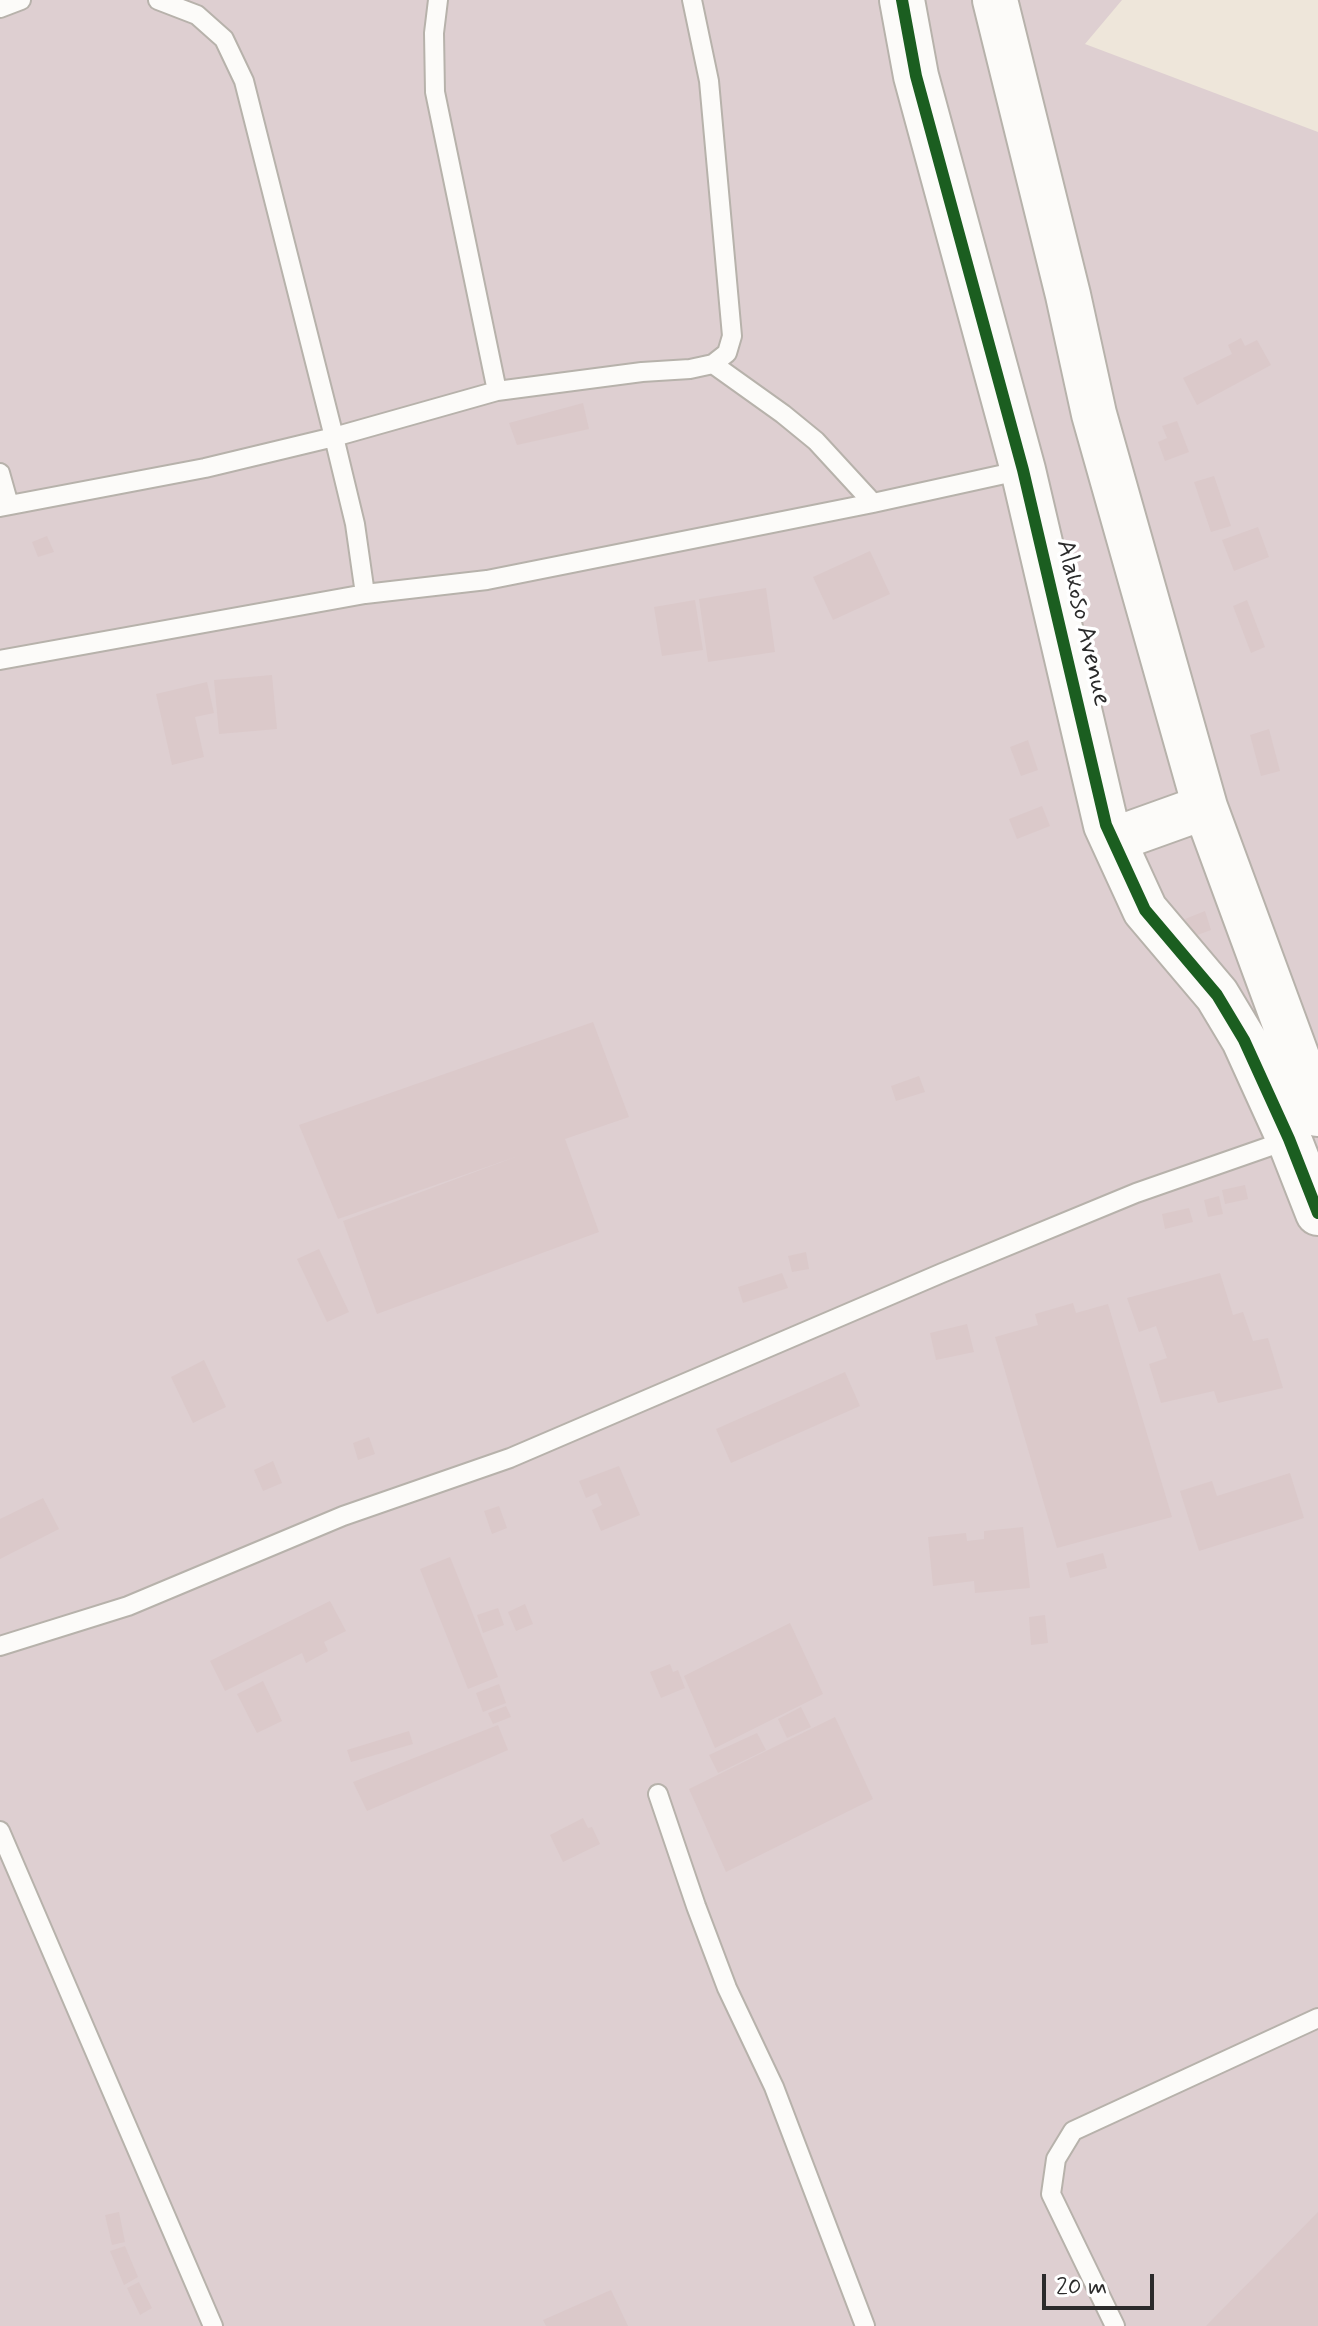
<!DOCTYPE html>
<style>
body{margin:0}
#map{position:relative;width:1318px;height:2326px;overflow:hidden;background:#eee6da;font-family:Mynerve,sans-serif}
canvas{display:block}
.scale{position:absolute;left:1042px;top:2274px;width:112px;height:36px;box-sizing:border-box;border:4px solid #2b2b2b;border-top:0;padding-left:10px;font-size:24px;line-height:28px;white-space:nowrap;color:#2b2b2b;-webkit-text-stroke:6px #fff;paint-order:stroke}
</style>
<div id="map">
<canvas width="1318" height="2326"></canvas>
<div class="scale">20 m</div>
</div>
<script>
const ctx = document.querySelector('canvas').getContext('2d');
ctx.lineJoin = 'round';
function fill(path, color) { ctx.fillStyle = color; ctx.fill(path, 'evenodd'); }
function trace(path, color, width, dash) { ctx.strokeStyle = color; ctx.lineWidth = width; ctx.lineCap = dash ? 'butt' : 'round'; ctx.setLineDash(dash || []); ctx.stroke(path); }
function label(font, color, halo, rows, align = 'center') {
  ctx.font = font + ' Mynerve,sans-serif'; ctx.lineWidth = 7; ctx.setLineDash([]); ctx.textBaseline = 'middle'; ctx.strokeStyle = halo; ctx.fillStyle = color; for (const [text, x, y, turn = 0] of rows) {
    ctx.save(); ctx.translate(x, y); ctx.rotate((+turn || 0) * Math.PI / 180); ctx.textAlign = isNaN(turn) ? turn : align; if (halo) ctx.strokeText(text, 0, 0); ctx.fillText(text, 0, 0); ctx.restore();
  }
}
fill(new Path2D(`
 M0,0H1122L1085,44L1318,132V2326H0Z`), '#decfd1');
fill(new Path2D(`
 M1241,338L1245,346L1257,340L1271,365L1197,405L1183,378L1232,354L1228,345Z
 M583,403L589,429L517,445L509,423Z
 M1177,421L1189,452L1165,461L1158,442L1167,438L1162,426Z
 M1214,476L1231,526L1211,532L1194,482Z
 M1258,527L1269,557L1234,571L1222,540Z
 M47,536L54,552L38,557L32,542Z
 M870,551L890,594L833,620L813,577Z
 M766,588L775,652L708,662L699,599Z
 M695,600L703,650L662,656L654,607Z
 M1247,600L1265,647L1251,653L1233,606Z
 M272,675L277,729L219,734L214,680Z
 M207,682L214,713L195,717L204,757L172,765L156,694Z
 M1269,729L1280,771L1261,776L1250,735Z
 M1028,740L1038,770L1021,776L1010,747Z
 M1042,806L1050,826L1017,839L1009,819Z
 M1205,911L1211,930L1192,937L1185,919Z
 M593,1022L629,1117L565,1139L599,1232L377,1314L343,1221L518,1156L338,1219L299,1125Z
 M919,1076L925,1092L896,1101L891,1086Z
 M1245,1185L1248,1199L1225,1204L1222,1190Z
 M1219,1196L1223,1214L1208,1217L1204,1200Z
 M1189,1208L1193,1222L1165,1229L1162,1214Z
 M319,1249L349,1312L327,1322L297,1259Z
 M806,1252L809,1269L792,1272L788,1256Z
 M782,1273L788,1288L743,1303L738,1287Z
 M1220,1273L1233,1315L1243,1312L1253,1341L1268,1338L1283,1388L1218,1403L1214,1391L1161,1403L1149,1364L1167,1358L1156,1326L1139,1332L1127,1298Z
 M1073,1303L1076,1313L1108,1304L1172,1517L1057,1548L995,1337L1038,1325L1035,1314Z
 M967,1324L974,1352L936,1360L930,1333Z
 M204,1360L226,1407L193,1423L171,1377Z
 M845,1372L860,1406L731,1463L716,1429Z
 M369,1437L375,1454L358,1460L353,1443Z
 M273,1461L282,1483L263,1491L254,1470Z
 M619,1466L640,1515L601,1531L592,1510L602,1505L597,1493L586,1498L579,1481Z
 M1290,1473L1304,1518L1199,1551L1180,1491L1212,1481L1217,1496Z
 M43,1498L59,1529L0,1559V1519Z
 M499,1506L507,1528L492,1534L484,1511Z
 M1023,1527L1030,1588L975,1593L974,1581L933,1586L928,1537L966,1533L967,1541L984,1539V1531Z
 M1103,1553L1107,1568L1070,1578L1066,1563Z
 M450,1557L498,1677L468,1689L420,1569Z
 M330,1601L346,1631L324,1642L328,1651L306,1663L302,1653L225,1691L210,1661Z
 M525,1604L533,1624L516,1631L508,1612Z
 M498,1608L504,1625L483,1633L477,1615Z
 M1045,1615L1048,1643L1031,1645L1029,1617Z
 M790,1623L823,1694L715,1748L684,1676Z
 M670,1664L673,1672L678,1670L685,1688L661,1698L650,1672Z
 M263,1681L282,1721L257,1733L237,1694Z
 M499,1684L506,1703L483,1712L476,1693Z
 M506,1706L511,1717L493,1724L488,1713Z
 M801,1707L811,1727L787,1738L778,1719Z
 M835,1717L873,1799L726,1872L689,1789Z
 M498,1725L508,1750L367,1811L353,1782Z
 M409,1731L413,1744L351,1762L347,1750Z
 M757,1733L766,1750L718,1773L709,1755Z
 M583,1818L588,1828L592,1827L600,1844L563,1862L550,1835Z
 M119,2212L125,2242L112,2245L105,2215Z
 M1318,2212V2326H1206Z
 M125,2246L138,2277L124,2285L110,2251Z
 M139,2282L152,2308L140,2315L127,2288Z
 M611,2290L628,2326H546L543,2320Z`), '#dbc9ca');
const service = new Path2D(`
 M158,0L197,15L224,39L244,81L334,437L355,524L365,594
 M438,0L434,33L435,92L497,391
 M0,8L21,0
 M713,364L783,414L816,441L873,503
 M0,473L9,505
 M0,507L205,468L334,437L497,391L642,372L690,369L713,364L727,353L732,336L709,81L692,0
 M0,660L365,594L487,580L873,503L1023,470
 M0,1646L128,1606L343,1516L510,1458L942,1273L1136,1193L1288,1140
 M658,1794L696,1906L727,1988L774,2087L865,2326
 M0,1831L213,2326
 M1115,2326L1051,2194L1056,2159L1073,2131L1318,2018`);
const tertiary = new Path2D(`
 M902,0L916,76L1023,470L1106,825L1145,910L1217,995L1244,1040L1289,1139L1318,1213
 M995,0L1068,295L1094,414L1205,807L1318,1114
 M1113,840L1205,807`);
trace(service, '#b7b2ab', 22);
trace(tertiary, '#b7b2ab', 48);
trace(service, '#fcfbf9', 18);
trace(tertiary, '#fcfbf9', 44);
trace(new Path2D(`
 M902,0L916,76L1023,470L1106,825L1145,910L1217,995L1244,1040L1289,1139L1318,1213`), '#1b5e20', 12);
label('26px', '#2b2b2b', '#fff', [
 ["Alakoso Avenue",1082,623,77]
]);
</script>
